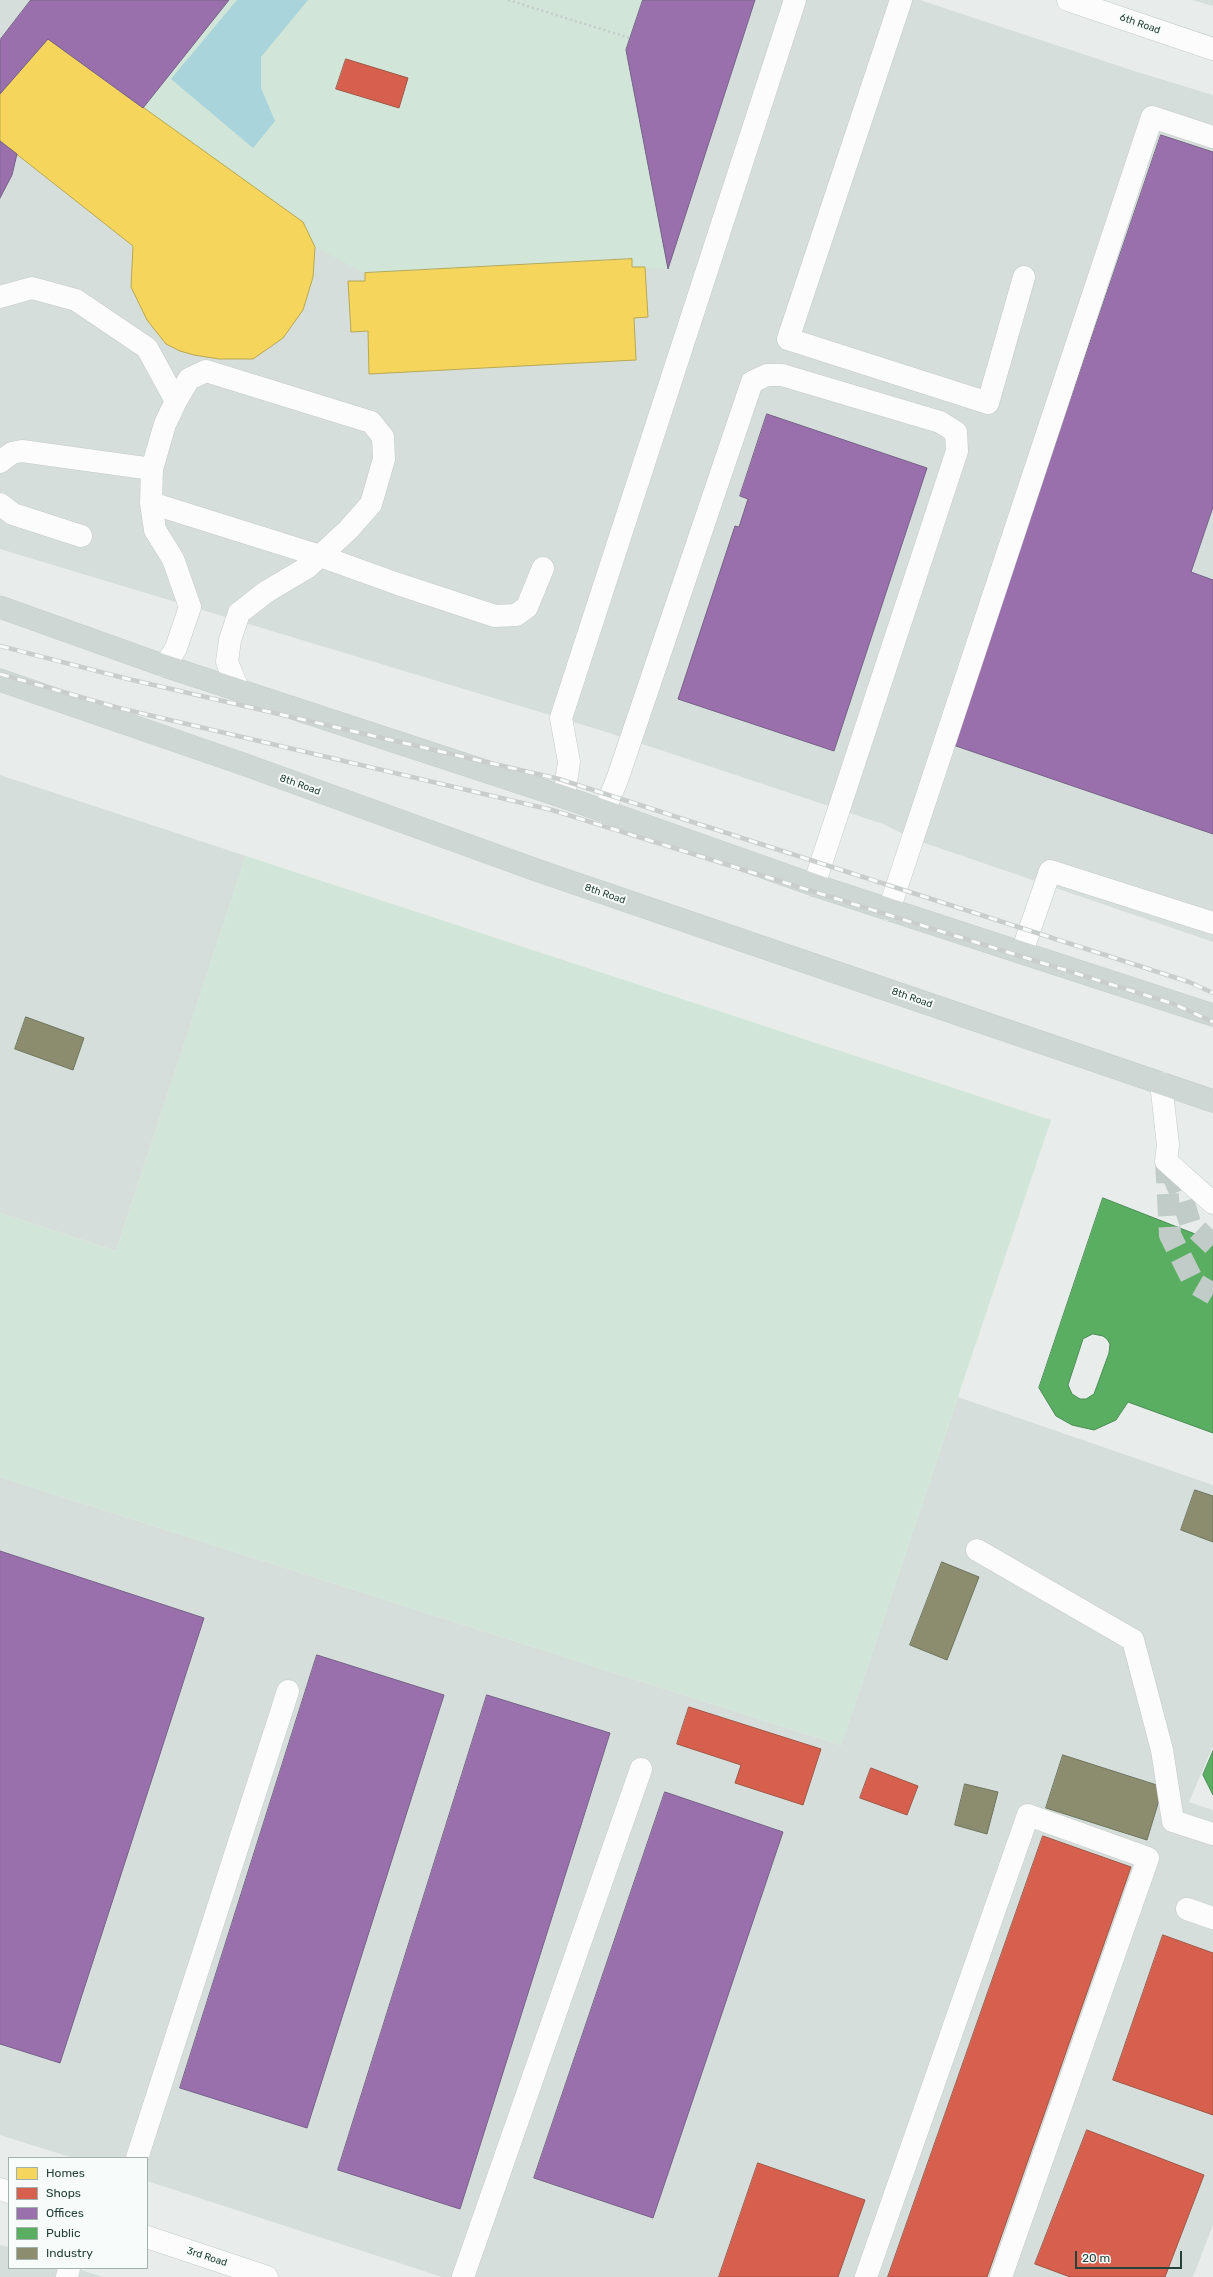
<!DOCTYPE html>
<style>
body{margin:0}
#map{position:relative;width:1213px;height:2277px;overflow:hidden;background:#e8edeb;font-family:Rubik,sans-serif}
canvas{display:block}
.legend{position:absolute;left:8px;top:2157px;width:140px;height:112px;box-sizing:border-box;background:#f7fbf9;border:1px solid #a3b1ad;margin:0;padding:5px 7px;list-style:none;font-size:12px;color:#24423a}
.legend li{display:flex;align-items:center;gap:8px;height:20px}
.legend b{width:20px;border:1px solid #a3b1ad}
.scale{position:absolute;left:1075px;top:2251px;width:107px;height:18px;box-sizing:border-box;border:2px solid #24423a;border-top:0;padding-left:5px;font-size:12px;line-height:14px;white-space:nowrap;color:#24423a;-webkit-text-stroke:3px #f7fbf9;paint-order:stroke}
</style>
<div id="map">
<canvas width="1213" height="2277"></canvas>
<ul class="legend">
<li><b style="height:11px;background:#f6d55c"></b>Homes</li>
<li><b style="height:11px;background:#d6604d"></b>Shops</li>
<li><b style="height:11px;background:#9970ab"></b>Offices</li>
<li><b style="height:11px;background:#5aae61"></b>Public</li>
<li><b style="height:11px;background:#8c8c6e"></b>Industry</li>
</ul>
<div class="scale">20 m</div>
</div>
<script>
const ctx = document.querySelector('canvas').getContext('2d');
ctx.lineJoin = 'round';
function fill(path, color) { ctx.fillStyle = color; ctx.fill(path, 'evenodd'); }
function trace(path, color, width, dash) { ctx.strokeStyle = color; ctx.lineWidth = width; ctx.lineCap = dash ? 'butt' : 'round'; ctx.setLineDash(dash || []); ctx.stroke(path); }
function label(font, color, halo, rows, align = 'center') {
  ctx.font = font + ' Rubik,sans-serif'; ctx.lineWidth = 4; ctx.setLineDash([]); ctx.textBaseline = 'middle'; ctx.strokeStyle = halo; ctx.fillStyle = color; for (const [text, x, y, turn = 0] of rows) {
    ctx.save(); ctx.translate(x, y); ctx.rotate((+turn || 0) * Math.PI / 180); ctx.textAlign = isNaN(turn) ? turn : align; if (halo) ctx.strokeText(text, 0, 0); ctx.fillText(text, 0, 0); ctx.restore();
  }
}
fill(new Path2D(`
 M0,0H920L1134,71L1213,95V942L913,839L883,824L603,731L0,549Z
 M1192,0H1213V6Z
 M0,775L246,856L116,1251L0,1213Z
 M958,1397L1213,1485V1746L1189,1802L1213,1810V2225L1193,2277H442L147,2181V2158H73L0,2135V1477L841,1745Z
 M0,2245L9,2247V2268H75L103,2277H0Z`), '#d6dedb');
fill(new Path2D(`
 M229,0H643L626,50L668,269L632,267V260L365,273L315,247L303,222L143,108Z
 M246,856L1051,1120L841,1745L0,1477V1213L116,1251Z`), '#d1e6d8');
fill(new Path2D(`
 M237,0H308L261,57V88L275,121L253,148L171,79Z`), '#a9d4db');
const homes = new Path2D(`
 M48,39L303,222L315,247L313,277L303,310L283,338L253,359H219L194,355L180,351L166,344L147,320L131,287L133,246L0,141V94Z
 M632,259V267H645L648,317L634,318L636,360L369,374L368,331L351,332L348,281H365V273Z`);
fill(homes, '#f6d55c');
trace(homes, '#b7a952', 1);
const shops = new Path2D(`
 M346,59L408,78L399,108L336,89Z
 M689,1707L821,1749L803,1805L735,1783L741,1765L677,1744Z
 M871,1768L918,1786L907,1815L860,1798Z
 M1043,1836L1131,1867L987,2277H888Z
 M1163,1935L1213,1953V2115L1113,2080Z
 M1087,2130L1204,2175L1165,2277H1070L1035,2264Z
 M758,2163L865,2200L838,2277H719Z`);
fill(shops, '#d6604d');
trace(shops, '#a15747', 1);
const offices = new Path2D(`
 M31,0H229L143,108L48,39L0,94V40Z
 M643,0H755L668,269L626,50Z
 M1161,135L1213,152V507L1191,572L1213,580V834L953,745Z
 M0,141L17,154L12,175L0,198Z
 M767,414L927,468L834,751L678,699L735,526L739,527L748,499L740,496Z
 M0,1551L204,1618L60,2063L0,2044Z
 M317,1655L444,1695L307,2128L180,2088Z
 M487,1695L610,1733L460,2209L338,2170Z
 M665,1792L783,1832L653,2218L534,2178Z`);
fill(offices, '#9970ab');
trace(offices, '#766289', 1);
const public = new Path2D(`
 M1103,1198L1213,1241V1433L1128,1402L1116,1420L1094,1430L1072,1425L1056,1416L1039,1388ZM1093,1334L1103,1336L1107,1339L1110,1344L1109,1353L1094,1394L1086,1399H1080L1072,1394L1068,1385L1083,1339Z
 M1213,1751V1795L1203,1775Z`);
fill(public, '#5aae61');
trace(public, '#4a8e55', 1);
const industry = new Path2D(`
 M26,1017L84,1038L73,1070L15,1049Z
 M1195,1490L1213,1496V1542L1181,1530Z
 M942,1562L979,1577L947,1660L910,1645Z
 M1063,1755L1163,1787L1147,1840L1046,1808Z
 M965,1784L998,1792L987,1834L955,1825Z`);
fill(industry, '#8c8c6e');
trace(industry, '#6d765e', 1);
trace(new Path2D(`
 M1166,1161L1170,1235L1194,1283L1213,1294
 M1171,1171L1181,1194L1190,1223L1213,1245`), '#c1cbc8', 22, [22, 11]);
const minor = new Path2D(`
 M901,0L788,339L988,403L1024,277
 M1068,0L1213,49
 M0,297L32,288L76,300L147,348L176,401
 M0,462L12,453L22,451L152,469
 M151,503L320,556L398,584L495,616L516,615L527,607L543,568
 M0,504L13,514L81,536
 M165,666L176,648L190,607L173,559L155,530L151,503L152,469L165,424L176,401L189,379L206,371L371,422L383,437L384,459L371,504L348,530L308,567L266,592L239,613L230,640L227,662L238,689
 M564,797L569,762L561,718L795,0
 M604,811L617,780L752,382L767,375H782L940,422L956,432L957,451L814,885
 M889,910L1152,117L1213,137
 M1022,952L1050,871L1213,923
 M1161,1083L1168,1145L1166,1161L1213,1203
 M977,1550L1133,1640L1162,1750L1173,1821L1213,1834
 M1187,1909L1213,1918
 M137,2158L288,1691
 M0,2189L9,2192
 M147,2237L267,2277
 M67,2277L69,2268
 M463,2277L641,1769
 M866,2277L1028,1815L1148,1858L1001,2277`);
const major = new Path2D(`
 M0,607L165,666L564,797L814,885L1213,1015
 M0,680L243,764L542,872L1213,1101`);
trace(minor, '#c5cac8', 23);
trace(major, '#c3ccc9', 23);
trace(new Path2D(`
 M508,0L630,38`), '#c3ccca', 2.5, [2, 3]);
trace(minor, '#fcfcfc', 22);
trace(major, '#cfd7d5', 22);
const rail = new Path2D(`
 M0,646L128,679L559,779L1189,982L1213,993
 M0,674L119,708L552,810L1174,1004L1213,1022`);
trace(rail, '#c9cdcc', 4.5);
trace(rail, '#f7fbf9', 3, [9]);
label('10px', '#24423a', '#f7fbf9', [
 ["6th Road",1140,24,19],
 ["8th Road",300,785,20],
 ["8th Road",605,894,19],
 ["8th Road",912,998,19],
 ["3rd Road",207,2257,18]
]);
</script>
